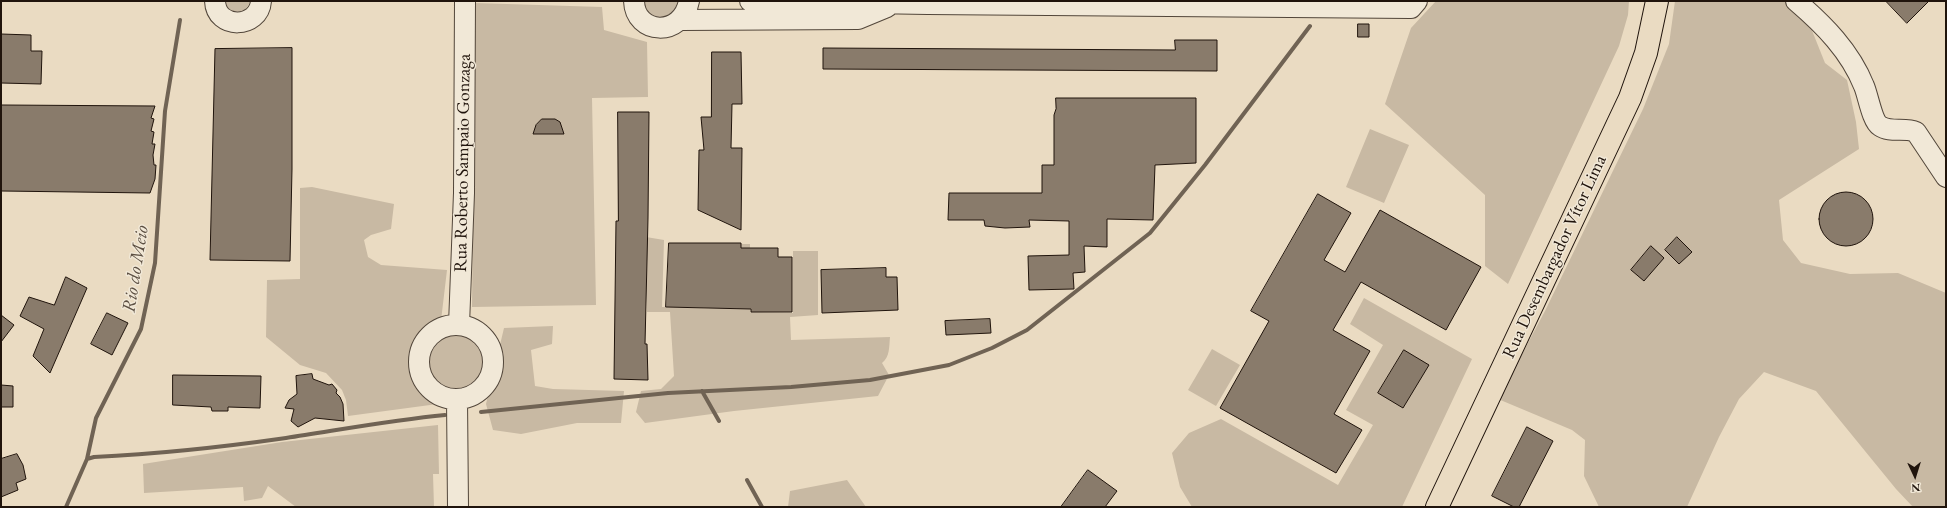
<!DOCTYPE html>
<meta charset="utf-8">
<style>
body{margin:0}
#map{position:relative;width:1947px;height:508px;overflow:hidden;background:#eadbc2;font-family:"EB Garamond",serif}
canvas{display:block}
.frame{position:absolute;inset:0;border:2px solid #20140c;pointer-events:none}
.north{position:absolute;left:1895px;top:456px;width:40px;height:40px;-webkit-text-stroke:3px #f1e8d7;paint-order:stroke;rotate:176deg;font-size:11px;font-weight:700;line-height:16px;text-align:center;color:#20140c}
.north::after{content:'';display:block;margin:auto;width:14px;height:18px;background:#20140c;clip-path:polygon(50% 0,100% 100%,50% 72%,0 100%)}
</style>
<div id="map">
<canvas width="1947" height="508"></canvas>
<div class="frame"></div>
<div class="north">N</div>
</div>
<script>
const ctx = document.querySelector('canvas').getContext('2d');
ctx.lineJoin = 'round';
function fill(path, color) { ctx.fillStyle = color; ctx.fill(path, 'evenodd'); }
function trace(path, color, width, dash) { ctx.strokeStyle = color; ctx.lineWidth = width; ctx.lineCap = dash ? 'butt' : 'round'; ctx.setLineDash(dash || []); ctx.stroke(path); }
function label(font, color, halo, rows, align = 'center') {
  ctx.font = font + ' "EB Garamond",serif'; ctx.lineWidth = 3; ctx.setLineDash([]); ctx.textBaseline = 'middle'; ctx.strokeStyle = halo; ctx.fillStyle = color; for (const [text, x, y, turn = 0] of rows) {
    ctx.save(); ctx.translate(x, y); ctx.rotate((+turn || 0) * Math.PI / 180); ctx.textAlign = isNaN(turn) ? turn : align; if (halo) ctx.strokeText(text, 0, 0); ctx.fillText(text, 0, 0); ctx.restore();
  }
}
fill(new Path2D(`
 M223,1H251L245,10C235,14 228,11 223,1Z
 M642,1H681L679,11L662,21L646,12Z
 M1436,1H1629L1628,15L1619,46L1508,284L1485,266V195L1385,104L1411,28Z
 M1675,1H1791L1807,18L1825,63L1847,80L1856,122L1859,149L1779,200L1783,240L1801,263L1850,274L1898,273L1946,293V507H1913L1896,489L1816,391L1764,372L1739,399L1719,437L1687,507H1599L1584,476L1585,440L1572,430L1498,399L1545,311L1643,109L1669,44Z
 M475,3L602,7L604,30L647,42L648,97L592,98L596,305L472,307Z
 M1370,129L1409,145L1384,203L1346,187Z
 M312,187L394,204L391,229L371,235L364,240L368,257L381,265L447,270L440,329C436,332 431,335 428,339C410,361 423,385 444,397L445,403L348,416L346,400L342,390L326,373L300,365L266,337L267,280L300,279V188Z
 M646,237L664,240L662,307L737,309L740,244H750V312L793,313V251H818V315L790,317L791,340L890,337C889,347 890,357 882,363L889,375L878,396L734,411L645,423L636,412L641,391L661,389L674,376L670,312H647Z
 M1364,298L1472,359L1402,507H1192L1180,487L1172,453L1189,433L1221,419L1338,485L1373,425L1346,410L1383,345L1350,324Z
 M553,326L552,344L531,350L535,386L553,389L624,391L621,423H577L521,434L493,430L486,404L504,328Z
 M428 362a28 28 0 1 1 56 0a28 28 0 1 1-56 0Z
 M1212,349L1240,365L1216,406L1188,390Z
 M438,425L439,474H433L434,507H296L268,486L262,498L244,501L243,487L144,493L143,464L282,442Z
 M847,480L866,507H788L790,491Z`), '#c8b9a3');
trace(new Path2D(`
 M702,391L719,421
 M481,412L668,393L791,387L870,380L949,365L992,348L1027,330L1150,233L1205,165L1310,26
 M87,459L94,457C158,454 223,447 286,438C339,430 392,420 445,415
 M747,480L762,507
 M66,507L87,459L96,418L141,329L155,263L165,111L180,20`), '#706354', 4);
const building = new Path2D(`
 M1886,1H1929L1907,23Z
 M1358,24H1369V37H1358Z
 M1,34L31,35V51H42L41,84L1,83Z
 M1175,40H1217V71L823,69V48L1175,50Z
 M292,48V169L290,261L210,260L215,49Z
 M712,52H741L742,104H732L731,148H742L741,230L698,210L699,150H704L701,117H711Z
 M1056,98H1196V163L1155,165L1153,220L1107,219V247L1084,246L1085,272L1073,273L1074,289L1029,290L1028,256L1069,255V221L1029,220L1030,227L1005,228L985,226L984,220H948L949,193H1042V165H1054V115L1056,109Z
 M1,105L155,106L151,118L154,119L151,131L154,132L152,144H155L153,155L154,165H156L155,179L150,193L1,191Z
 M618,112H649L648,218L645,344H647L648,380L614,379L616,221H618Z
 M542,119H555L560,122L564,134H533L536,125Z
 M1819 219a27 27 0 1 1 54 0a27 27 0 1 1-54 0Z
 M1318,194L1351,213L1324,260L1345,272L1380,210L1481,267L1446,330L1361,282L1333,330L1370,351L1334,414L1362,430L1336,473L1220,408L1269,321L1251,311Z
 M1677,237L1692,252L1679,264L1665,250Z
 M669,243H741V248H778V257H792V312H751V309L666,307Z
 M1651,246L1664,258L1644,281L1631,270Z
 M886,268V277H897L898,310L822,313L821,270Z
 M66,277L87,288L50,373L33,356L44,329L20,316L29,297L54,305Z
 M107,313L128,323L112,355L91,344Z
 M1,315L14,325L1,342Z
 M990,319L991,333L946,335L945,321Z
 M1404,350L1429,365L1403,408L1378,393Z
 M312,374L313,379L329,385L332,384L337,390L336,393L340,397L343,404L344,421L315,418L298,427L291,421L294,409L285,408L289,400L297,394L296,376Z
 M173,375L261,376L260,408L228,407V411H212L211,407L173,405Z
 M1,385L13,386V407H1Z
 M1527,427L1553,441L1519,507H1514L1492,496Z
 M17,454L23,465L26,479L16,483L18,490L1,497V459Z
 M1088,470L1117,491L1105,507H1061Z`);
fill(building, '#897b6b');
trace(building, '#20140c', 1);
const minor = new Path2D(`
 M215,1C216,30 259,29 261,1
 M634,1C635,35 682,38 689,1
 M750,1L928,4L1411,8L1417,1
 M1796,1C1824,25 1850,51 1864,86C1868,95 1872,121 1880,126C1890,133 1905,127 1916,132L1946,177
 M681,20L858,19L887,7
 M459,325L464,193L465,1
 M419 362a37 37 0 1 1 74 0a37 37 0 1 1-74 0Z
 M457,399L458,507`);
const major = new Path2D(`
 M1437,507L1630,98L1646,53L1657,1`);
trace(minor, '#52463a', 22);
trace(major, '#20140c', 24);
trace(minor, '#f1e8d7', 20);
trace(major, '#eadbc2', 22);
label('18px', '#20140c', '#f1e8d7', [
 ["Rua Roberto Sampaio Gonzaga",463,163,-89],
 ["Rua Desembargador Vítor Lima",1555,257,-65]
]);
label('italic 19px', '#5c4f42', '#f1e8d7', [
 ["Rio do Meio",136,269,-81]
]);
</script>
